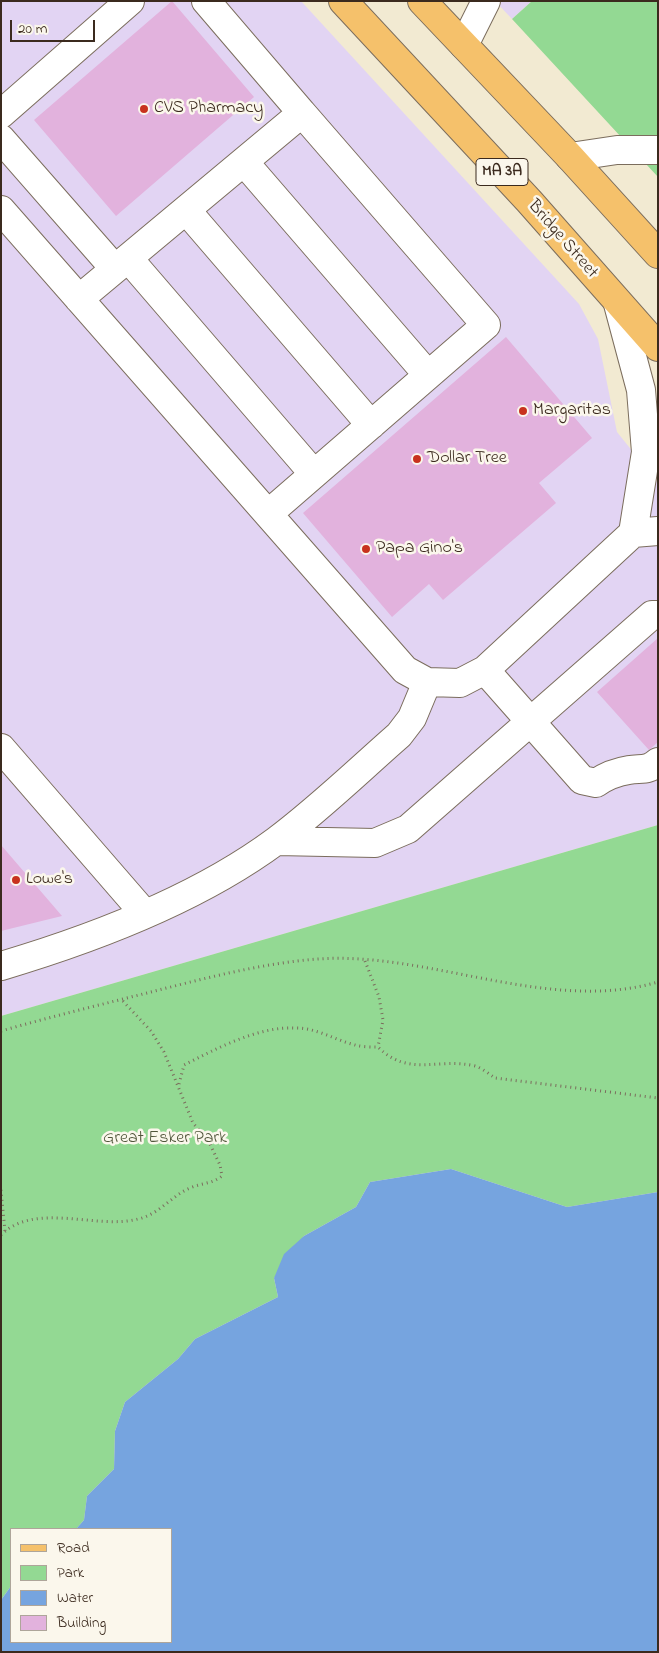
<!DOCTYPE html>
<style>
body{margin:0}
#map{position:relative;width:659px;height:1653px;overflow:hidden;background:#f2ead2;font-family:"Indie Flower",sans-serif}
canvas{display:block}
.frame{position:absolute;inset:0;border:2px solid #3b2a1e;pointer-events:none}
.legend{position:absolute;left:10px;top:1528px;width:162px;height:115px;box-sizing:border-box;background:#fbf7ec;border:1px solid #aea59a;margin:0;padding:6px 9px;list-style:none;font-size:15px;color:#3b2a1e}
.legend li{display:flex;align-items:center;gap:10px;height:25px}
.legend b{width:25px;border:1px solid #aea59a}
.scale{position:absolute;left:10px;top:20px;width:85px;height:22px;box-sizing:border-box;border:2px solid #3b2a1e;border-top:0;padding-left:6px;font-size:15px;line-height:18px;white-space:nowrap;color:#3b2a1e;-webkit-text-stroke:4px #fbf7ec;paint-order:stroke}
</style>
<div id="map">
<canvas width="659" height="1653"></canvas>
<div class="frame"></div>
<ul class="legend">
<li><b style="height:6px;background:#f5c16b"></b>Road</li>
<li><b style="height:14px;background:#93d993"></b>Park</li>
<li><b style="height:14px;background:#76a4df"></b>Water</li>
<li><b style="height:14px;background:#e2b2dd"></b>Building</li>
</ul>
<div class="scale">20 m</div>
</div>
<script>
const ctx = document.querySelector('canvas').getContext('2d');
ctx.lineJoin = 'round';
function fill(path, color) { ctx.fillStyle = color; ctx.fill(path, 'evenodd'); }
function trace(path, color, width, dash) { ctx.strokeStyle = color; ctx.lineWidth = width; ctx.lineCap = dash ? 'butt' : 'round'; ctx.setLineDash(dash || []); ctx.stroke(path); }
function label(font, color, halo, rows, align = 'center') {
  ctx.font = font + ' "Indie Flower",sans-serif'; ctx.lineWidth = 5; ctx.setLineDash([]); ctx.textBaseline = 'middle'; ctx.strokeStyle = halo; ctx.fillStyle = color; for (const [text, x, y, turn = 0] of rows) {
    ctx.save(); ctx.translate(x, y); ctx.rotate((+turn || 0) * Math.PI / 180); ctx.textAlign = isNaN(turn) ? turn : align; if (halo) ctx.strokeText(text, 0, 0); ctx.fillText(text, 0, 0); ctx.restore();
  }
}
fill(new Path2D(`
 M1,1H301L579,304L598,339L617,432L658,483V825L1,1016Z
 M495,1H532L512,19Z`), '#e2d4f3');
fill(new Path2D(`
 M532,1H658V177L512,19Z
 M658,825V1192L567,1207L451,1169L370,1182L356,1207L304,1236L274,1278L278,1297L195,1339L178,1359L125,1402L115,1431L114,1469L87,1496L84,1520L76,1529H11V1586L1,1600V1016Z`), '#93d993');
fill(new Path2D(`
 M451,1169L567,1207L658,1192V1652H1V1600L11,1586V1642H171V1529H76L84,1520L87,1496L114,1469L115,1431L125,1402L178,1359L195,1339L278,1297L274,1278L284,1254L304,1236L356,1207L370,1182Z`), '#76a4df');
fill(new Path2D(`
 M172,1L254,97L116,216L34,120Z
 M506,337L592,438L539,483L556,503L443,600L429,584L392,617L303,513Z
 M658,638V742L649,750L597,692Z
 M1,845L62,916L1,931Z`), '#e2b2dd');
const minor = new Path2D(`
 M464,45L486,1
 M1,114L130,1
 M1,139L115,269
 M570,157L617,150H658
 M244,162L428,375
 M1,210L405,670L427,682L460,683L485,670L633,533L658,531
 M186,210L371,425
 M128,258L314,474
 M79,299L302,113L206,1
 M618,304L641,390L646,452L633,533
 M268,514L486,325L302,113
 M485,670L582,780L596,783C606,776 616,772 629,770C641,768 648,771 658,762
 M1,748L144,913
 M277,841L375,843L408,829L652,615H658
 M1,966C92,939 199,898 276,841C319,809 359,770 399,735L412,718L427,682`);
const major = new Path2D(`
 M343,1L529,201L658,347
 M422,1L570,157L658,254`);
trace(minor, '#7b6d5d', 30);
trace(major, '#7b6d5d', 30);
trace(new Path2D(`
 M365,961L379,997L383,1020L378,1047
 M1,1031C50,1017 99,1005 147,993C202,979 262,963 318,959C429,951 548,1014 658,982
 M179,1084L184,1065C216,1049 258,1026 296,1028C317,1028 335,1040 355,1045C362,1047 371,1047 378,1047C409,1078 438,1057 475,1066C482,1068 489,1074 495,1078L658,1098
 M1,1190L5,1231
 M1,1235C35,1201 97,1230 138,1219C160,1214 171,1196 190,1188C201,1183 212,1184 222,1176L220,1165L208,1140L193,1123L164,1052L151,1031L121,999`), '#7b6d5d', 3, [1, 4]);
trace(minor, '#fff', 28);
trace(major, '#f5c16b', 28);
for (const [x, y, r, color] of [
 [144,109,5,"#c8321e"],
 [523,411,5,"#c8321e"],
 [417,459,5,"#c8321e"],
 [366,549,5,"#c8321e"],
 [16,880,5,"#c8321e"]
]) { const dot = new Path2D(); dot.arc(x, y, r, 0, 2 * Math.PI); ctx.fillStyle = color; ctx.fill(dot); trace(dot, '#fbf7ec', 2); }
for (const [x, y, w] of [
 [502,172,52]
]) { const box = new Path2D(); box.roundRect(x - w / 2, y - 13.5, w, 27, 4); ctx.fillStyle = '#fbf7ec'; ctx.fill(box); trace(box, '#3b2a1e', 1); }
label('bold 16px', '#3b2a1e', null, [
 ["MA 3A",502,172]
]);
label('18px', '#3b2a1e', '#fbf7ec', [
 ["CVS Pharmacy",154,109],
 ["Margaritas",533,411],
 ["Dollar Tree",427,459],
 ["Papa Gino's",376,549],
 ["Lowe's",26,880]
], 'left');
label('18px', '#3b2a1e', '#fbf7ec', [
 ["Bridge Street",562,240,49]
]);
label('18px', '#51563b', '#fbf7ec', [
 ["Great Esker Park",165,1139]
]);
</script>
